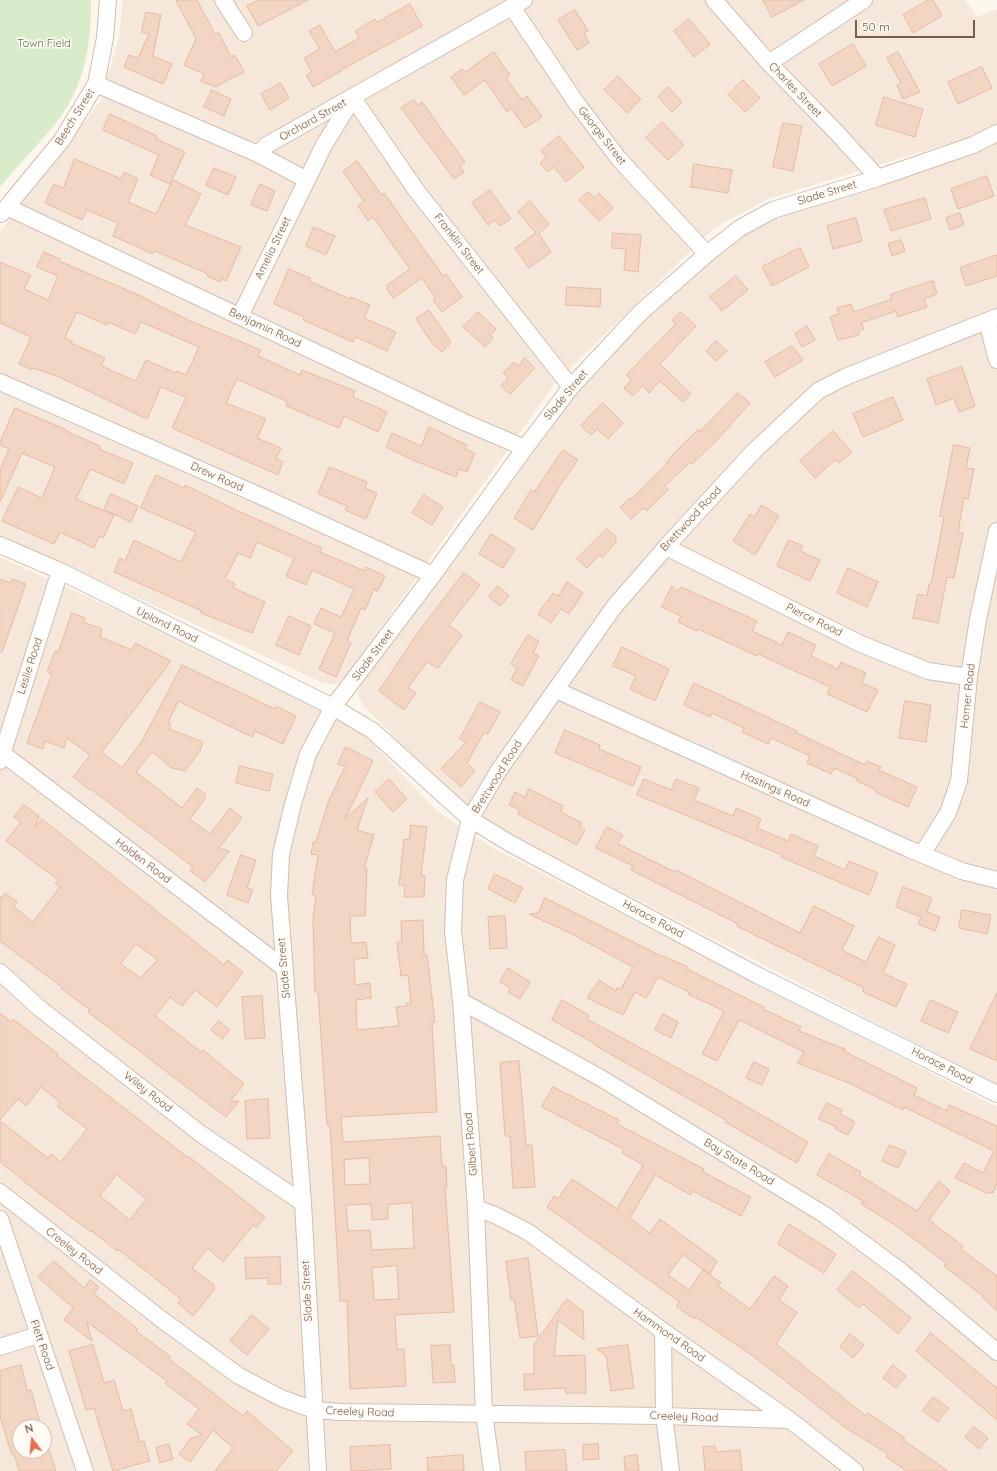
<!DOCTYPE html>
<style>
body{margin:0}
#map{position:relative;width:997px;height:1471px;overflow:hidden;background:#fdf6ec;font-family:Quicksand,sans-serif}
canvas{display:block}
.north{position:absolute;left:12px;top:1419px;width:40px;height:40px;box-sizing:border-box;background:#fffaf3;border:1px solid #cabbb1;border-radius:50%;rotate:344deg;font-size:11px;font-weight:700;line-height:16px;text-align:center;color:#7a5c4d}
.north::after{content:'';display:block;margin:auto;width:14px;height:18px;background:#e76f51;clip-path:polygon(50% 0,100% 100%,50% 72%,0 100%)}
.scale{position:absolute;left:855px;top:20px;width:120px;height:18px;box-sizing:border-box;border:2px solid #7a5c4d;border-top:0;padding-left:5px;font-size:12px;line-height:14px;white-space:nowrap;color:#7a5c4d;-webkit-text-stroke:3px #fffaf3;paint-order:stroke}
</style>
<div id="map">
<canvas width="997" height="1471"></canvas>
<div class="north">N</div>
<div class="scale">50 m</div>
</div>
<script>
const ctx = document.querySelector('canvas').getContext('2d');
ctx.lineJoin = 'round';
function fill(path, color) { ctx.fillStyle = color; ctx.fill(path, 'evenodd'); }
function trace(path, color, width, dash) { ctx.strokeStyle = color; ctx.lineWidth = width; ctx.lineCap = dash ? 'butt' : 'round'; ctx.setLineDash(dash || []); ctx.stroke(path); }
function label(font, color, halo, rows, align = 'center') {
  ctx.font = font + ' Quicksand,sans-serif'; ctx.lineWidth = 3.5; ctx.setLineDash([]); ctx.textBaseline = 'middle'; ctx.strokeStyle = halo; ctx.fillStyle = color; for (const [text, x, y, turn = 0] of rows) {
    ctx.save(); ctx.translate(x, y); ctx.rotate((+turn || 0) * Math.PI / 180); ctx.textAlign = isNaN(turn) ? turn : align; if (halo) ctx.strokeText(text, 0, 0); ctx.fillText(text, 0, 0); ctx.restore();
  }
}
fill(new Path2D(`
 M123,0H965L977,17L997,9V124L973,136L768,199L714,228L556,382L345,678L336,685L321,682L0,535V232L100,101L119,37Z
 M997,137V1085L494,826L455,798L434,778L364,706L358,696L360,687L531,450L597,365L654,307L753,224Z
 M0,557L299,693L358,728L437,811L491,847L997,1107V1471H0ZM20,1427H44V1451H20Z`), '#f5e8da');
fill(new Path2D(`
 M0,0H91C92,36 86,76 67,107C49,136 21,160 0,187Z`), '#d8ecc9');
const building = new Path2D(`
 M176,0H197L215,34L219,33L231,57L235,55L244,72L215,87L201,81L204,74L184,65L196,39Z
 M260,0H308L258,26L247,6Z
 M763,0H804L772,17Z
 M928,0H933L942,16L913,33L903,15Z
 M410,4L422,26L341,70V71L313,87L306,75L312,72L304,58L320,49L309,31L320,25L335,52L359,38L355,31L375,19L377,22Z
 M575,10L588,31L584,33L589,43L577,50L558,20Z
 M146,12L161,15L153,56L172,64L163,84L124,67L129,55L138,58L149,34L142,32Z
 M689,19L710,44L694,57L674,31Z
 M853,44L866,66L832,86L819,64Z
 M494,52L510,75L506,78L522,100L527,96L542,117L525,128L511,108L507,112L485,80L464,95L451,77L462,69L465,72Z
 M898,52L920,92L903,99L897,85L901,83L887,58Z
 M982,67L992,88L958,104L948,82Z
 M618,76L641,99L627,113L604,90Z
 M743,80L760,98L745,112L728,95Z
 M281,83L289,98L270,110L261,94Z
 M668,87L682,102L672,112L658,97Z
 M212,90L231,99L224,116L204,107Z
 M884,97L923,109L915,137L876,125Z
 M414,100L418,105L422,102L465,162L460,166L464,172L454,179L401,108Z
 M110,114L157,136L156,139L185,152L170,184L150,175L159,155L103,130Z
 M662,122L684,145L668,160L646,138Z
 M783,123L802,126L793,171L773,167Z
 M559,136L584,167L566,182L554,167L548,172L540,163L546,157L541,151Z
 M75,159L121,179L124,172L138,179L128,202L156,214L173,180L201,194L185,225L241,247L226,281L222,279L220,282L207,276L208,274L155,251L153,254L113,236L118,223L87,210L82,220L45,203L54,184L63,188Z
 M357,161L382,195L384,193L443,276L446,274L462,297L442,312L433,300L435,298L422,278L393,298L387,290V285L410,269L373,217L368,221L358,206L364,201L343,172Z
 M694,164L732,170L728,193L691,187Z
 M214,168L236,177L228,195L206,185Z
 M987,176L994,196L958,209L951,189Z
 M260,184L275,191L267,211L251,205Z
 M490,190L511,219L500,226L495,220L488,225L472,203Z
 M589,192L594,198L599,193L613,208L599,221L579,200Z
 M925,198L931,219L891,231L884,210Z
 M530,201L549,224L539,234L551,252L529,268L515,248L536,233L518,212Z
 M960,213L964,225L950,230L946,218Z
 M856,218L862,241L833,249L827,226Z
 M314,227L335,236L326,255L306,246Z
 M613,233L641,235L638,272L624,270L626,249L612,248Z
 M901,240L905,251L892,256L888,244Z
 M800,248L809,267L772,286L762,267Z
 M44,252L60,259L59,261L150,300L149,301L195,323L261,350L258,356L300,375L302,370L355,391L353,397L387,412L378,432L344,416L339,428L286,406L288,402L237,379L226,403L266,419L257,438L281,448L276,459L283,462L278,475L172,428L186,397L161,387L147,419L57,376L33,368L32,370L19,364L31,337L0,323V262L31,275L24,289L48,300L58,276L37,267ZM77,312L107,325L108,322L135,334L141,322L199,347L186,375L177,371L176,373L146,360L136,381L101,366L105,358L71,343L72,341L65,338Z
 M997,255V276L966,286L960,268Z
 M289,269L310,278L309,281L350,299L351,297L370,305L364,318L396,332L387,351L356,337L353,342L303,320L304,317L274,304Z
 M736,276L748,290L722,311L710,297Z
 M933,281L937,294L924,299L927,307L898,317L896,311L861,323L864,329L858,331L859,335L838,340L830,317L839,314L837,308L851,304L854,312L892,299L890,295Z
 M567,287L601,289L600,307L566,305Z
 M429,310L451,342L442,352L432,343L416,319Z
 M478,312L496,329L490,335L493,338L485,347L463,327Z
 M681,312L696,326L660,364L691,394L683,402L660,381L649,393L643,386L633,396L624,388L631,380L626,375L676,324L672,321Z
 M807,326L815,340L802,347L795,334Z
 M716,341L727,351L716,361L706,351Z
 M792,346L803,360L775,377L765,362Z
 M525,358L535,368L510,394L501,386L508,378L503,373L514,362L518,366Z
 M962,367L975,406L959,412L954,398L936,405L927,379Z
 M738,393L750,403L717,440L692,464L690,462L665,486L668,490L647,511L643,508L631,519L620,507L630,498L631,499L667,464L666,463L678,449L699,429L700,431Z
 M893,397L903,420L863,437L853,414Z
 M603,403L623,423L608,439L597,429L591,435L581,426Z
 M15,408L67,430L66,431L100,446L99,449L133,463L124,484L90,469L76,499L114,515L103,538L99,536L94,548L60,532L54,544L2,521L18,487L42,498L55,467L22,453L0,502V470L9,449L0,445V443Z
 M429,427L467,445L465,449L475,453L467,472L459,469L456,477L415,461L386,447L392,433L421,446Z
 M833,431L852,452L839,463L835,460L815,478L800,461Z
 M954,445L970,448L966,468L974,469L968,499L964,498L958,532L963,533L954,578L947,577L938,623L913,618L918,594L927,596L929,584H931L944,517L940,516Z
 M563,450L578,460L561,484L533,530L514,518L531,490L534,492Z
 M330,467L367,482L365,488L377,493L366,519L345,510L347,506L318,494Z
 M156,475L184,488L185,485L238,511L322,548L320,552L365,571L366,567L385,576L378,591L374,589L365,610L361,608L347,641L351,643L336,677L319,669L335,633L314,624L321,608L341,617L354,589L312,570L306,585L286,576L294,558L257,542L250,558L238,553L225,579L235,584L233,588L265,602L252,633L201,613L202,611L114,572L120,558L125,561L134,540L181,562L196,532L141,508Z
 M111,494L138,506L131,522L104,510Z
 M424,495L443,507L432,525L412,513Z
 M762,505L779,516L755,555L733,541L750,514L754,517Z
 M607,529L616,537V542L602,558L599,555L587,568L577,559Z
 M491,534L515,549L503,568L479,554Z
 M789,540L803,546L800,551L820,560L810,581L777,566Z
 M848,568L878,582L867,607L837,593Z
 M464,573L480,585L449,625L462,635L438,668L427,662L408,688L416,693L404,710L379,691L417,634Z
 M0,579L11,583L12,579L26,584L2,652H0Z
 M567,582L583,593L569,614L561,609L551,623L538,614L553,593L558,596Z
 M498,586L509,596L500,606L489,597Z
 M672,586L677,591L681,587L757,621L752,631L782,645L788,632L816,645L811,656L838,669L841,662L866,673L862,683L878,690L867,712L827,694L830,687L758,654L757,656L698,629L697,631L678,622L681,616L662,607Z
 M72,613L85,618L83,622L102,629L100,637L132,650L135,643L171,661L102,752L122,768L142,741L182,665L275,709L276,706L296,716L283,744L255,731L252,737L178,701L168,723L171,724L169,729L203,742L200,751L185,771L172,768L152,752L136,772L182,808L197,788L205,794V799L190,819L210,834L230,808L242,818L219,848L229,851L205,882L190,871L193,867L91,789L90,790L73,777L90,755L67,738L64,748L45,741L43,749L27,743L52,674L47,672L55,651L58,652Z
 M289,616L311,626L299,655L276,645Z
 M528,635L539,641L533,653L539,656L523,686L511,680L517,668L511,664Z
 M622,647L669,669L655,701L630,689L636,676L613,666Z
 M694,683L797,731V733L865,765L867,761L881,767L879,770L917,787L908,807L875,792L876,790L857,781L858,779L834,768L831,774L807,763L810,756L771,738L768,744L742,732L744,728L712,713L710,717L684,705Z
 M905,701L931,705L926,742L899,738Z
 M480,702L500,712L488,734L484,732L467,763L475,771L461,787L441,769L466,742L460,739Z
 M565,730L600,745L599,749L641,767L633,786L555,753Z
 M346,747L373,761L345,819L368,798L357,830L374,835L364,868H367L365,916H350L351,943L366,942L368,958L354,959L355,985L370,983L371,998L356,1000L357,1030L399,1026L396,1007L407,1006L406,1003H411L408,975L401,976L397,942L402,941L401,921L423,920L424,955H427L435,1022H432L437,1112L341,1117L343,1142L440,1136L442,1166H446L447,1187H445L454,1312L395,1315L397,1349H404L406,1386L350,1389L347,1301H340L330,1125H327L318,992H315L313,919L316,895H312L318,855L311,854L313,842H316L329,800L345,767L338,764ZM369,1158L370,1184L345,1185L344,1160ZM412,1203L414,1248L372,1250L370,1230L348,1231L346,1205L371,1204L372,1220L388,1219V1205ZM397,1266L399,1299L374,1300L372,1268Z
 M240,766L273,774L269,791L236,783Z
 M389,779L407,799L393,812L375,792Z
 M644,779L671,790L676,779L699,788L694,800L733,816L736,808L761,819L757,828L788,841L791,834L818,846L814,856L845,870L849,861L878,873L869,895L781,857L782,855L637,795Z
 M529,789L563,806L561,812L582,823L580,827L585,830L577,845L518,814L520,810L509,805L515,792L525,797Z
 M24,805L39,816L35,827L42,819L224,965L227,960L243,972L217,1007L195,990L182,1006L170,997L155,1016L201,1052L203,1050L244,1084L230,1102L239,1101L226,1117L88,1012L90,1010L61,988L62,987L0,941V896L2,898L5,893L17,902L14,907L33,922L60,887L55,883L58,880L6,841L21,822L14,817ZM136,944L158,960L140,978L121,964Z
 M411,825L427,827L421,875L425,876L424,897H404L405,885H399L404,839L409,840Z
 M607,827L623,835L618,844L675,872L676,870L800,933L814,906L854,926L842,950L866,962L878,937L895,945L883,973L907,984L896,1007L863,992L864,988L763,939L737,926L738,924L631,870L633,866L596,848Z
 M241,855L256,860L247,888L253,890L248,903L227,895Z
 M495,874L523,888L515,903L488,889Z
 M903,887L932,898L927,912L940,917L935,931L918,924L921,917L896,907Z
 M545,898L663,957V956L688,967L687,969L764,1007L763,1009L801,1027L799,1031L845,1049L844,1051L917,1088L914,1095L947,1111L949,1105L997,1126V1184L993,1193H987L955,1178L964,1163L983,1173L994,1151L904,1107L903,1110L849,1083L797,1063L804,1052L739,1020L717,1061L702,1054L724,1011L688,994L689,992L658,977L646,998L635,992L623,1015L587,998L599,980L616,991L617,988L621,989L633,967L570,933L529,914L538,913Z
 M962,910L991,915L987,934L959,928Z
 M505,916L507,948L490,949L488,917Z
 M508,968L530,982L520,999L508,992L510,988L500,982Z
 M997,993V1061L970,1049Z
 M262,996L265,1038L245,1039L242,997Z
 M562,1000L589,1015L587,1019L720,1091L808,1142L797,1163L725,1122L726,1120L593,1044L594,1043L552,1020Z
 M931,1000L958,1012L948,1033L921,1021Z
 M0,1013L11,1022L13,1019L58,1054L57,1056L187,1157L188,1156L265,1217L256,1228L253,1225L223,1262L208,1248L192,1268L214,1285V1290L193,1316L178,1303L181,1299L147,1272L118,1249L117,1251L92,1231L91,1232L40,1194L0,1162V1121L48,1158L51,1154L61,1162L87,1129L57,1106L60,1102L41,1087L26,1106L18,1099L0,1120ZM117,1175L146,1199L130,1220L100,1196Z
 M663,1014L678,1022L671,1038L655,1030Z
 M219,1021L230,1030L222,1039L211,1030Z
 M519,1061L526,1145H532L535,1187L513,1188L510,1136H505L500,1063Z
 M754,1062L769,1069L762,1085L746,1078Z
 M553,1087L619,1120L617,1124L704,1169L703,1172L751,1197L741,1216L693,1191L691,1195L655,1175L630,1218L650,1233L660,1219L717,1261L710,1274L683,1255L668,1275L689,1290L703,1270L721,1283L718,1286L750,1309L774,1276L788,1286L779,1300L797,1312L776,1344L866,1416L868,1413L905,1438L903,1440L948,1471H907L886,1457L888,1454L846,1428L757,1359L696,1317L694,1319L676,1306L680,1302L547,1207L554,1196L558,1199L572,1179L617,1209L643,1165L622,1153L623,1149L542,1107Z
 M268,1099L270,1138L247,1139L245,1101Z
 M827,1103L842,1110L840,1114L855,1122L848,1135L835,1129L836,1127L819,1119Z
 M890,1145L906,1152L898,1168L882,1161Z
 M829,1154L861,1172L859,1175L917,1211L939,1181L950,1191L929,1220L963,1246L961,1249L997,1276V1311L982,1297L983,1296L944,1266L946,1263L897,1226L861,1204L863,1201L817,1175Z
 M789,1224L836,1254L824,1273L778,1244Z
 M280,1257L281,1284H268V1278L246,1279L245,1258Z
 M528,1258L538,1336L520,1338L514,1299L511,1300L506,1262Z
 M54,1261L84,1288L90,1280L99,1287L94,1294L138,1329L136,1331L171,1357L169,1359L243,1416L247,1411L293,1451L276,1471H215L233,1448L213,1430L190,1462L179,1454L191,1438L202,1435L187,1424L199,1409L165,1383L167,1381L87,1322L92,1341L64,1320L73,1308L38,1277Z
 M853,1271L911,1318L898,1334L863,1304L859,1308L837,1290Z
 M567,1299L583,1311L584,1340L558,1320L554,1356L585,1355L586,1393H566L565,1388L524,1390V1374H534V1345Z
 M252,1315L269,1329L247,1355L230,1341Z
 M931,1333L997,1388V1420L916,1351Z
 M850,1334L864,1345L853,1358L840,1347Z
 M93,1345L104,1383L114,1380L123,1411L131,1409L140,1442L144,1441L150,1461L113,1471L94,1408L86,1410L69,1351Z
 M450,1345L451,1365H454L455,1382L433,1383L431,1346Z
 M628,1345L634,1388L611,1391L606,1356L597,1349Z
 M21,1365L27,1390H31L41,1427H20V1451H44V1436L56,1471H19L14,1454L12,1455L0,1417V1371Z
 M893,1365L906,1376L896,1388L883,1378Z
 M933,1397L949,1408L938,1422L923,1411Z
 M974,1427L988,1438L979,1449L965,1437Z
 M169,1444L173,1459L160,1463L156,1448Z
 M598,1444L599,1459L583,1460V1445Z
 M390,1445L391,1469L351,1471L350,1447Z
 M715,1446L716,1452L740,1450L742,1471H705L703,1447Z
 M565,1450L567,1471H526L525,1452Z
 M463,1455L464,1471H428L427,1458Z
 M637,1455L639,1471H625L624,1457Z`);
fill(building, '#f3d5c3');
trace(building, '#e6bba3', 1);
const minor = new Path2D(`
 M223,0L244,33
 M714,0L769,63L839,135L878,178
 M512,7L575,101L619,159L707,254
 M769,63L864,0
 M96,84L258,154L267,145L524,0
 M307,180L324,145L353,98L416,190L571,387
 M7,207L464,422L525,448
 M1,214L62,140L96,84L105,38L108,0
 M240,316L307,180L258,154
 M987,321L997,360
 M0,382L265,498L433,575
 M0,545L60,571L333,707L373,731L470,819L511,844L759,976L997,1094
 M666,547L861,644L928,671L969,677
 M556,690L909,849L962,871L997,880
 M2,753L284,968
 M0,761L60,571
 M922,854L948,813L959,781L969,677L978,619L997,531
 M0,972L38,1007L201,1134L303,1203
 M461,1001L599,1077L825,1215L902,1272L997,1352
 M0,1192L161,1319L239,1376L281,1398L314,1410L341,1412L664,1416L790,1420
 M476,1208L495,1215L528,1232L663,1331L790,1420L855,1471
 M0,1219L85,1471
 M663,1331L664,1416L671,1471
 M0,1347L38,1335
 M318,1471L303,1203L279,896L281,854L293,804L308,754L333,707L433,575L525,448L571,387L641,312L707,254L740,228L773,210L878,178L973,145L997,133
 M492,1471L484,1413L476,1208L461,1001L453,931L455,880L470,819L499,770L614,607L666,547L753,452L818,391L845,377L997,317`);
trace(minor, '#d1beb0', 18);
trace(minor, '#fff', 16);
label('11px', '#537a41', '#fffaf3', [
 ["Town Field",44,44]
]);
label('11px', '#7a5c4d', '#fffaf3', [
 ["Charles Street",795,90,46],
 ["Beech Street",75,117,-58],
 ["Orchard Street",313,120,-29],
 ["George Street",602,136,52],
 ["Slade Street",827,193,-17],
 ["Franklin Street",459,244,52],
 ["Amelia Street",273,248,-64],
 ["Benjamin Road",265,328,25],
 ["Slade Street",566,395,-50],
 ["Drew Road",217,477,24],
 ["Brettwood Road",691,519,-47],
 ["Pierce Road",814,620,26],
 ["Upland Road",167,625,26],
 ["Slade Street",373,655,-53],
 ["Leslie Road",30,666,-72],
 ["Homer Road",968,696,-84],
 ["Brettwood Road",497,777,-58],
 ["Hastings Road",775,789,24],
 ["Holden Road",143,861,37],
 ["Horace Road",653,919,28],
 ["Slade Street",284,968,-95],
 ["Horace Road",942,1066,27],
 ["Wiley Road",148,1092,38],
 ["Gilbert Road",471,1144,-95],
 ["Bay State Road",739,1162,31],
 ["Creeley Road",74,1251,38],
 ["Slade Street",307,1291,-93],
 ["Hammond Road",669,1335,35],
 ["Flett Road",42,1345,71],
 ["Creeley Road",360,1412,2],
 ["Creeley Road",684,1417,2]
]);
</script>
